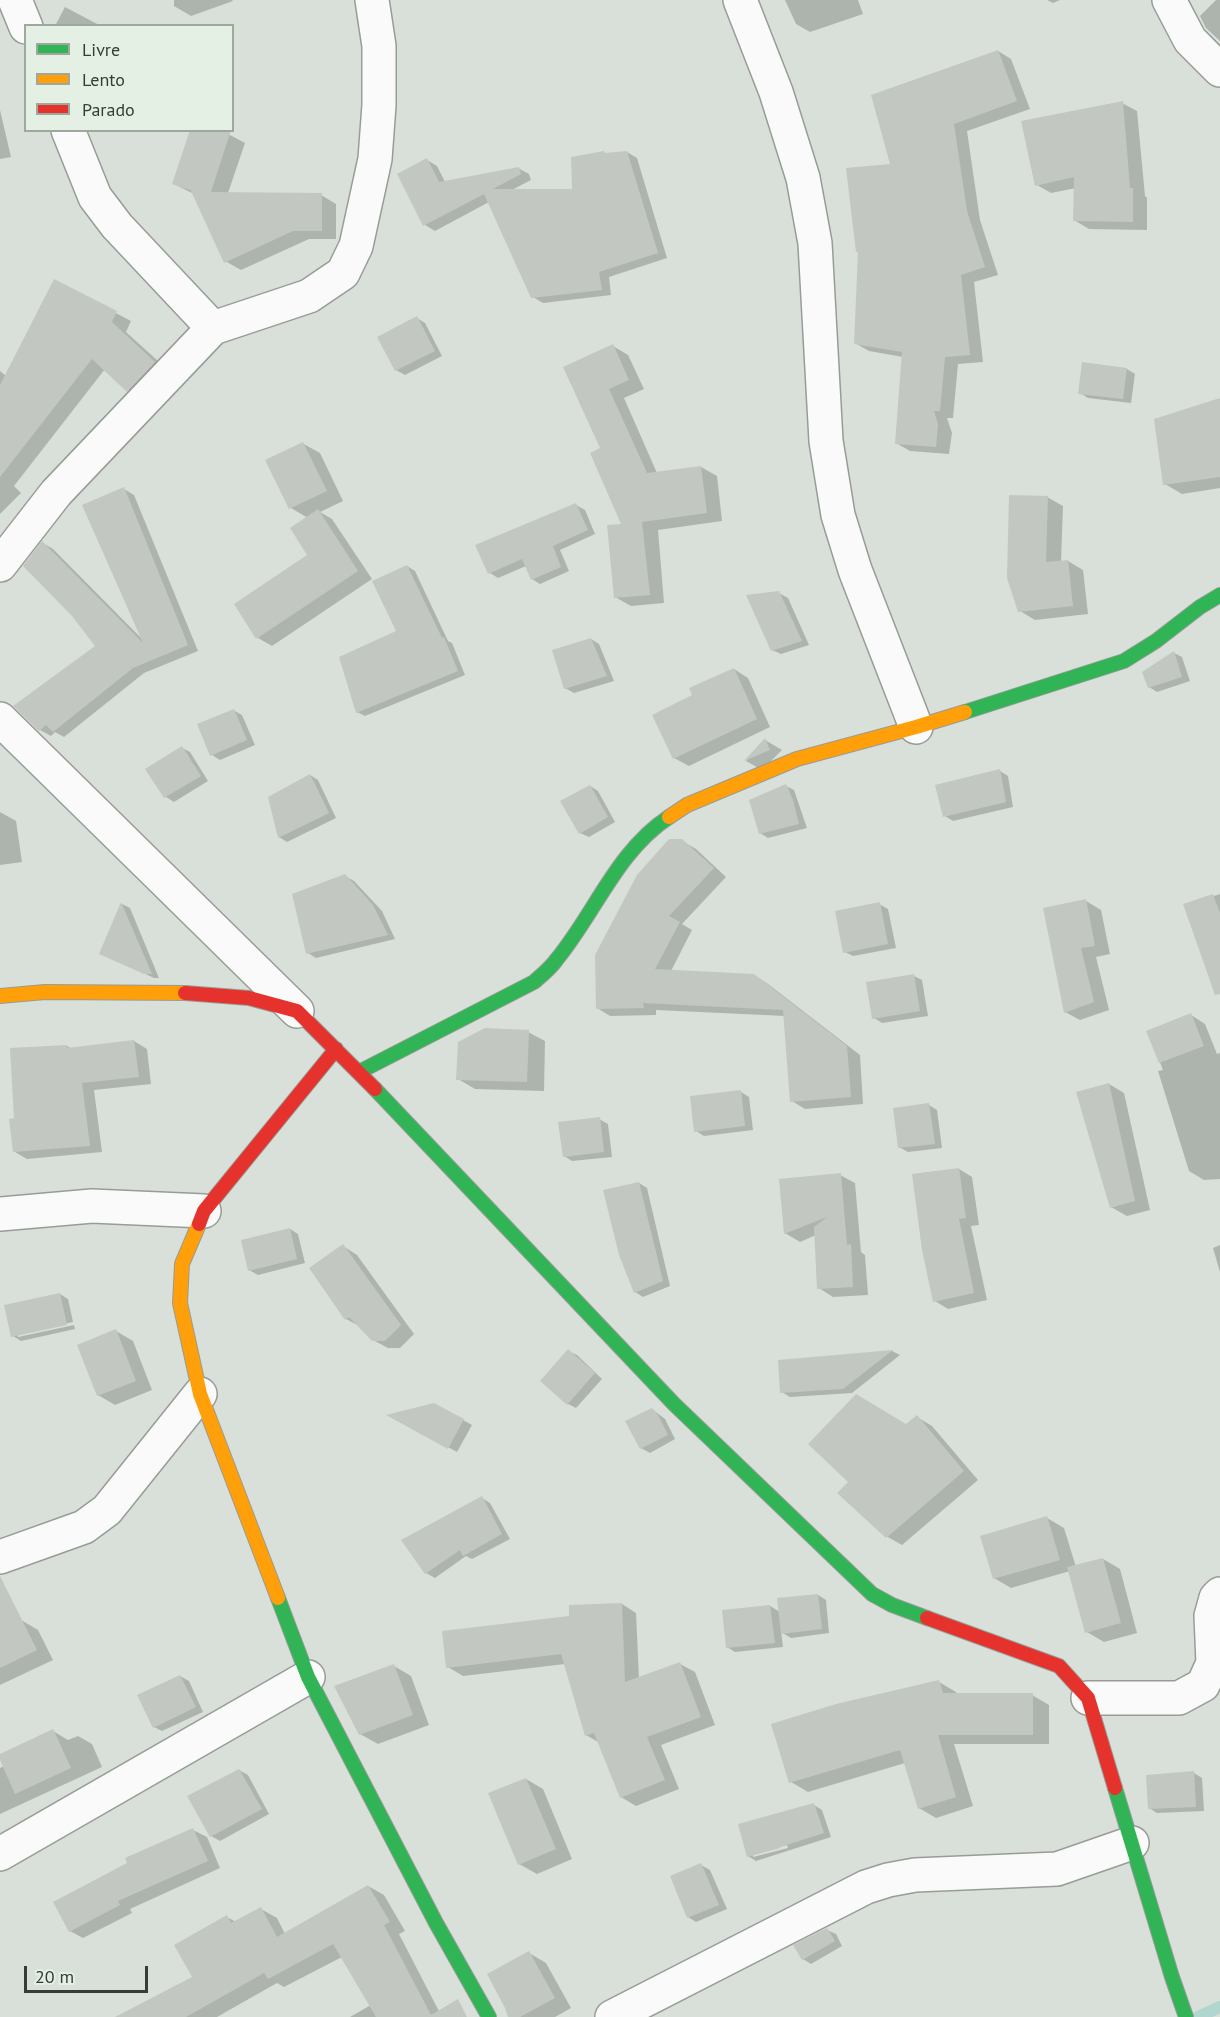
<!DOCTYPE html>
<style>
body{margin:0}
#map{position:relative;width:1220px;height:2017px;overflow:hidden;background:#d9e0d9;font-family:"PT Sans",sans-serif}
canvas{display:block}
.legend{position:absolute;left:24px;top:24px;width:210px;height:108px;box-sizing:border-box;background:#e3f0e3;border:2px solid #9ea89e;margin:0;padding:8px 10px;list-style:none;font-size:18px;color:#373c37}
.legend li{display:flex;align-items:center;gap:12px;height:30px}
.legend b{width:30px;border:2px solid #9ea89e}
.scale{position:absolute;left:24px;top:1966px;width:124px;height:27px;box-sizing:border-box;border:3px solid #373c37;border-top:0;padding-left:8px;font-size:18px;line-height:21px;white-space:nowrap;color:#373c37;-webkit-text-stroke:4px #e3f0e3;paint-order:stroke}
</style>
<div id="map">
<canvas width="1220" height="2017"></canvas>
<ul class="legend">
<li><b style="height:8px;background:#30b455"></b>Livre</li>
<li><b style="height:8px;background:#ff9f0a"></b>Lento</li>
<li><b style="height:8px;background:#e5322d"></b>Parado</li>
</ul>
<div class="scale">20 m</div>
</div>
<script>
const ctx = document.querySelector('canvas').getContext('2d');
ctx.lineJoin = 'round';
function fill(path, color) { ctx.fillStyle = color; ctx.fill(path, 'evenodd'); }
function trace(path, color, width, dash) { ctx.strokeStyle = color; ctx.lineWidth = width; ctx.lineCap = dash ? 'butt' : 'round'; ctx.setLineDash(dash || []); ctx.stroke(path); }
fill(new Path2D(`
 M174,0H232L233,1L191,16L174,6Z
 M785,0H858L863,14L810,32L796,24Z
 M1047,0H1060L1053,3Z
 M1216,0H1220V41L1206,28L1200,16Z
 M65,7L101,26H55Z
 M998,51L1011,59L1030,109L967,131L980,220L998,275L974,282L983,362L958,364L953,418H947L952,433L949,454L910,451L896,443L903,357L869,351L855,343L892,165Z
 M1122,103L1137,111L1145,196L1147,198V230L1089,229L1074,220L1076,188L1051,193L1037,185Z
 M0,110L11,157L0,159Z
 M217,130L230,135L245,143L228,193L321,195L336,204V239H309L241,270L225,261L194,194L174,184Z
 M604,152L606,154L627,152L637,158L667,258L609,277L611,295L543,303L533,297L489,202L435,231L425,225L427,160L437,166L445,182L518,168L529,174L531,180L510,191H574Z
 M55,281L131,321L126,332L169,371L142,399L128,390L105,369L14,486L21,493L0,514V371L6,376Z
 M417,318L425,323L442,356L405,375L396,370Z
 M613,346L628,355L644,389L624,398L657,473L701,467L717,476L722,521L658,530L664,603L631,606L615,597L624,525L602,449Z
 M1127,369L1135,374L1131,403L1088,398L1080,393Z
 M1220,400V488L1182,494L1165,484Z
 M302,443L320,453L343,501L320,512L332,519L372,579L272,646L258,638L310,555L308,518L291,508L267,460Z
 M124,489L134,495L198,651L144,673L64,737L55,732L51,736L40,730L97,646L43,543L53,549L143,640Z
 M1047,497L1063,506L1061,562L1068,561L1083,570L1088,614L1035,620L1020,611Z
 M576,505L585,510L595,534L560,550L569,571L540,584L532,579L526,566L498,578L490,573L477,546Z
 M407,566L415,571L448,641L452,643L465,675L365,716L357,712L398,632Z
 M779,593L788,598L809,645L781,654L772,650Z
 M591,639L599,644L614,681L574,693L565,688Z
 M1174,653L1182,657L1190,681L1157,692L1149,687Z
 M734,669L748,678L770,727L689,766L674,758L694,696Z
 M233,710L242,715L255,745L220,760L212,755Z
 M765,740L782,750L762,770L746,761Z
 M182,748L190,752L208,781L174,802L166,797L148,769Z
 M1000,771L1008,776L1013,807L953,821L945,816Z
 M310,775L318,780L336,818L287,842L279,837Z
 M590,786L598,791L615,822L589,837L580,833Z
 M786,786L794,790L807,828L768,838L760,833Z
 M0,812L16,821L22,862L0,865Z
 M682,841L696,849L726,877L682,924L692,930L671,971L754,975L768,984L860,1055L863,1104L805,1109L792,1101L785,1016L656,1010V1015L610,1016L597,1008Z
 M345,876L354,881L382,911L395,939L316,958L308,953Z
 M1220,894V946L1185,905Z
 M1086,901L1101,910L1110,954L1096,957L1109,1010L1080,1020L1065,1012Z
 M122,904L130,908L159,978H154L101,953Z
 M879,904L888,909L896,948L853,956L845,952Z
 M914,976L922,980L928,1016L882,1023L874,1018Z
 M1191,1015L1205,1024L1217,1054L1220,1053V1179L1204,1180L1189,1171L1158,1071L1163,1070L1148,1032Z
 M528,1032L545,1041L544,1091L475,1089L458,1079Z
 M134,1041L147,1049L151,1084L94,1090L102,1152L27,1159L15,1152V1119L67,1046L72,1049Z
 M1109,1084L1124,1093L1150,1210L1127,1216L1111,1207Z
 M741,1092L749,1097L753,1130L704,1136L696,1131Z
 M929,1105L937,1110L942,1148L908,1152L899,1147Z
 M599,1119L608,1124L612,1157L572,1161L564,1156Z
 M959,1169L972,1177L979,1225L971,1226L987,1300L948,1309L935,1301Z
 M840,1175L855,1183L861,1252L865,1255L868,1295L833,1297L819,1288L816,1235L800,1242L785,1233Z
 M639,1183L647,1188L670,1286L643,1297L635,1292Z
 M290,1229L298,1234L305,1263L258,1275L249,1270Z
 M1220,1245V1272L1213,1248Z
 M343,1246L357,1255L414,1334L400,1348H388L373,1340L361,1327L346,1319Z
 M60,1294L68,1299L73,1322L18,1334V1337L74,1325L75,1329L21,1341L13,1336Z
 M116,1331L133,1341L152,1390L115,1405L98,1395Z
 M568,1351L577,1355L602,1379L576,1408L568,1404Z
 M892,1351L900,1355L852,1393L790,1397L782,1392L779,1361Z
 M434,1404L472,1425L457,1452L389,1415Z
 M652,1409L665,1419L675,1439L650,1453L641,1448Z
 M917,1417L932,1426L978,1480L902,1545L886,1536L907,1426Z
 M482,1498L490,1503L510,1539L472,1559L466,1556L435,1578L426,1573L403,1541Z
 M1047,1518L1064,1528L1076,1567L1103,1559L1120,1569L1137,1633L1104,1642L1087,1632L1070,1571L1011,1588L994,1578Z
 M818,1595L826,1600L829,1633L791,1638L781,1632L783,1647L735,1652L727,1647L770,1606L780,1612Z
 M622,1604L636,1613L639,1678L680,1664L695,1672L715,1725L661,1745L679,1789L636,1806L621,1797L600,1743L586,1735L565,1664L463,1676L448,1667L571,1618Z
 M21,1620L38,1630L53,1660L0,1685V1630Z
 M394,1666L411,1676L429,1725L378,1744L360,1734Z
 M180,1676L189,1681L203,1712L162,1731L154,1727Z
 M939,1682L956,1692L957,1695H1032L1049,1705V1744H954L973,1806L936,1818L919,1808L905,1763L808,1792L791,1782Z
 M53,1731L68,1740L78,1736L92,1744L102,1767L0,1814V1768L4,1766L0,1755Z
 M239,1770L248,1775L269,1814L220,1841L211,1836L189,1797Z
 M1194,1773L1202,1778L1204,1811L1157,1813L1149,1808Z
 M526,1779L543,1789L572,1859L537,1874L519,1864Z
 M814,1805L822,1810L831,1837L756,1861L748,1856ZM787,1845L788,1848L753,1857V1854Z
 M193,1830L207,1837L220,1868L130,1909L132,1913L83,1938L70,1931Z
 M701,1865L710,1870L727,1909L696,1922L688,1917Z
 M368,1886L384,1895L405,1931L399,1934L442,2017H350L371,2005L342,1957L284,1987L277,1983L217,2017H118L194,1978L227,1917L236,1922L261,1909L277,1918L285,1934Z
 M827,1930L836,1934L842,1946L811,1964L803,1959Z
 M529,1953L546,1963L571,2008L555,2017H510Z`), '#0003');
trace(new Path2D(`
 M1198,2017L1220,2007`), '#b0d6cd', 12);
fill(new Path2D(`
 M998,50L1017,101L954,124L967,211L985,267L961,275L970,355L945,357L940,411H934L938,424L936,447L895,444L902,352L854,344L858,252H856L846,168L890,164L871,95Z
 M1123,101L1130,188H1133V222L1073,221L1074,177L1035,186L1021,121Z
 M190,130H231L211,192L322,193V231H293L224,263L191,191H193L172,184Z
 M604,151V153L627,151L658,253L599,272L602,290L531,298L484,194L423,226L397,174L427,158L439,182L519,167L521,174L493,189H572L571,157Z
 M54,279L117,311L112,322L155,362L127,392L92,359L0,477V385Z
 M417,316L435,351L395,371L377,337Z
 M613,344L629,380L609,389L647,473L701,466L707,513L642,522L650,595L614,598L607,525L621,524L590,453L600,448L563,367Z
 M1082,362L1127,368L1123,399L1078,394Z
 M1220,398V477L1163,485L1154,419Z
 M303,442L327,491L289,509L265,460Z
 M124,487L188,645L133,668L53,732L46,725L39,731L13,706L95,646L72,616L23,566L42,541L143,643L82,505Z
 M1009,495L1048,496L1046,562L1068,560L1073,606L1018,612L1007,578Z
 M576,503L588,530L553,546L561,567L531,580L522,559L488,574L475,545Z
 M318,509L358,571L256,639L234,604L307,555L290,528Z
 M407,565L442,638L444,637L458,671L356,713L339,657L396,631L372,581Z
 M779,591L802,641L771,651L746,595Z
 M591,638L607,676L564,689L552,650Z
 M1174,651L1182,677L1148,688L1142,672Z
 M734,668L757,719L673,759L652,715L692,695L689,688Z
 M234,709L247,740L210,756L197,724Z
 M765,738L770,750L744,761Z
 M182,746L201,776L164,798L145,769Z
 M1000,769L1006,802L943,817L935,785Z
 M310,774L329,813L278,838L268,797Z
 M786,784L793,800L799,824L759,834L749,800Z
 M590,785L608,817L579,834L560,801Z
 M669,839H682L714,868L669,916L680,922L655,969L754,974L847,1046L851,1097L790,1102L783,1010L643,1003L644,1008L596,1009L595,955L637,875Z
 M345,874L373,905L388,935L306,954L292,894Z
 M1213,894L1220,913V994L1215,995L1183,904Z
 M1086,899L1095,946L1081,948L1094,1002L1064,1013L1043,908Z
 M121,902L152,974H144L99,954Z
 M880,902L888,944L843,953L835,911Z
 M914,974L920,1011L872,1019L866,982Z
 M1191,1013L1204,1046L1159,1063L1146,1031Z
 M485,1028L529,1030L527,1082L456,1080L458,1042Z
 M134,1040L139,1077L82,1083L90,1146L13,1152L9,1119L14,1118L10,1048L67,1045V1048Z
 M1109,1083L1135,1201L1110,1208L1076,1092Z
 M741,1090L745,1126L694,1132L690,1096Z
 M929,1103L935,1144L898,1148L893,1108Z
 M600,1117L604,1152L563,1157L558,1122Z
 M959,1168L966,1218L959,1219L974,1293L933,1302L922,1250L912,1174Z
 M841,1173L847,1245L851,1244L853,1287L817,1289L814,1227L827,1217L784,1234L779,1179Z
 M639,1182L663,1281L634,1293L619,1255L603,1190Z
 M290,1228L297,1259L248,1271L241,1240Z
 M343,1244L401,1325L385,1341H372L349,1317L345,1320L309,1268Z
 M60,1293L67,1325L11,1337L4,1305Z
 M116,1329L136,1381L97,1396L77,1345Z
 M568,1349L595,1373L567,1405L540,1381Z
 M893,1350L843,1389L780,1393L778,1360Z
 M856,1394L906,1424L917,1415L964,1471L886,1538L837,1493L848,1482L808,1444Z
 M434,1403L464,1419L448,1449L386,1415Z
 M652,1408L657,1413L668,1435L640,1449L625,1421Z
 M482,1496L502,1534L463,1556L460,1550L425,1574L401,1540Z
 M1047,1516L1060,1560L993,1579L980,1536Z
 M1103,1558L1121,1623L1085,1633L1067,1567Z
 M0,1576L37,1650L0,1668Z
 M818,1594L822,1629L781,1634L777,1598Z
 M622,1603L625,1682L680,1662L701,1717L647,1737L665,1780L620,1798L594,1733L585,1736L561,1654L446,1668L442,1631L569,1616V1605Z
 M770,1605L775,1643L726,1648L722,1610Z
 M394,1664L413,1715L359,1735L334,1686Z
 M180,1675L196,1707L153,1728L137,1695Z
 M939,1680L943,1693H1033V1735H938L956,1797L918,1809L900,1750L789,1783L771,1724L836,1704Z
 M53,1729L71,1768L15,1794L0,1760V1754Z
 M239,1769L262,1809L210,1837L187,1796Z
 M1194,1771L1196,1807L1148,1809L1146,1775Z
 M526,1778L556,1849L518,1865L488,1793Z
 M814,1803L824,1833L780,1847V1848L747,1857L738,1824Z
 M193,1828L208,1861L118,1901L120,1905L69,1932L53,1902L127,1863L125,1858Z
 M701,1863L719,1905L687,1918L670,1876Z
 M368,1885L390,1922L384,1925L431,2015L458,1999L467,2017H376L333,1944L268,1979L264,1973L186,2017H115L192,1977L174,1945L227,1915L231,1923L261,1907L277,1937Z
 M827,1928L835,1941L802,1960L793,1945Z
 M529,1951L555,1998L520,2017H508L505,2008L487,1974Z`), '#c2c7c1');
const street = new Path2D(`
 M15,0L26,27
 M740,0L776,92L803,178L815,243L826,441L838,515L855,570L916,727
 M1169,0L1190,40L1220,70
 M68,130L95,197L117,226L213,328
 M0,565L56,493L213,328L309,296L343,273L356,246L375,159L379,105V46L372,0
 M0,719L297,1011
 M0,1214L92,1206L204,1211
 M0,1557L84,1527L107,1510L200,1394
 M1088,1698H1179L1203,1685L1213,1663L1211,1616L1216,1598L1220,1594
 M0,1854L308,1677
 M612,2017L866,1887L888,1880L915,1875L1057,1869L1132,1843`);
const fast = new Path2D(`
 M965,712L1124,661L1156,641L1200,607L1220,595
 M359,1072L534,982C542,975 551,968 557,959C595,913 617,851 669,817
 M375,1089L674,1404L872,1594L892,1605L927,1618
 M278,1598L308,1677L436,1923L489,2017
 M1115,1788L1172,1977L1186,2017`);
const slow = new Path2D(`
 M669,817L687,805L797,759L916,727L965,712
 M0,996L45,992L185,993
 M199,1224L182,1264L180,1303L200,1394L278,1598`);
const jam = new Path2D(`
 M185,993L249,998L297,1011L375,1089
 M199,1224L204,1211L336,1049
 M927,1618L1059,1666L1088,1698L1115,1788`);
trace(street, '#979c97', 36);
trace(fast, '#979c97', 16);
trace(slow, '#979c97', 16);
trace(jam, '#979c97', 16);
trace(street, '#f9faf9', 33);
trace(fast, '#30b455', 14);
trace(slow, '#ff9f0a', 14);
trace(jam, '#e5322d', 14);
</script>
